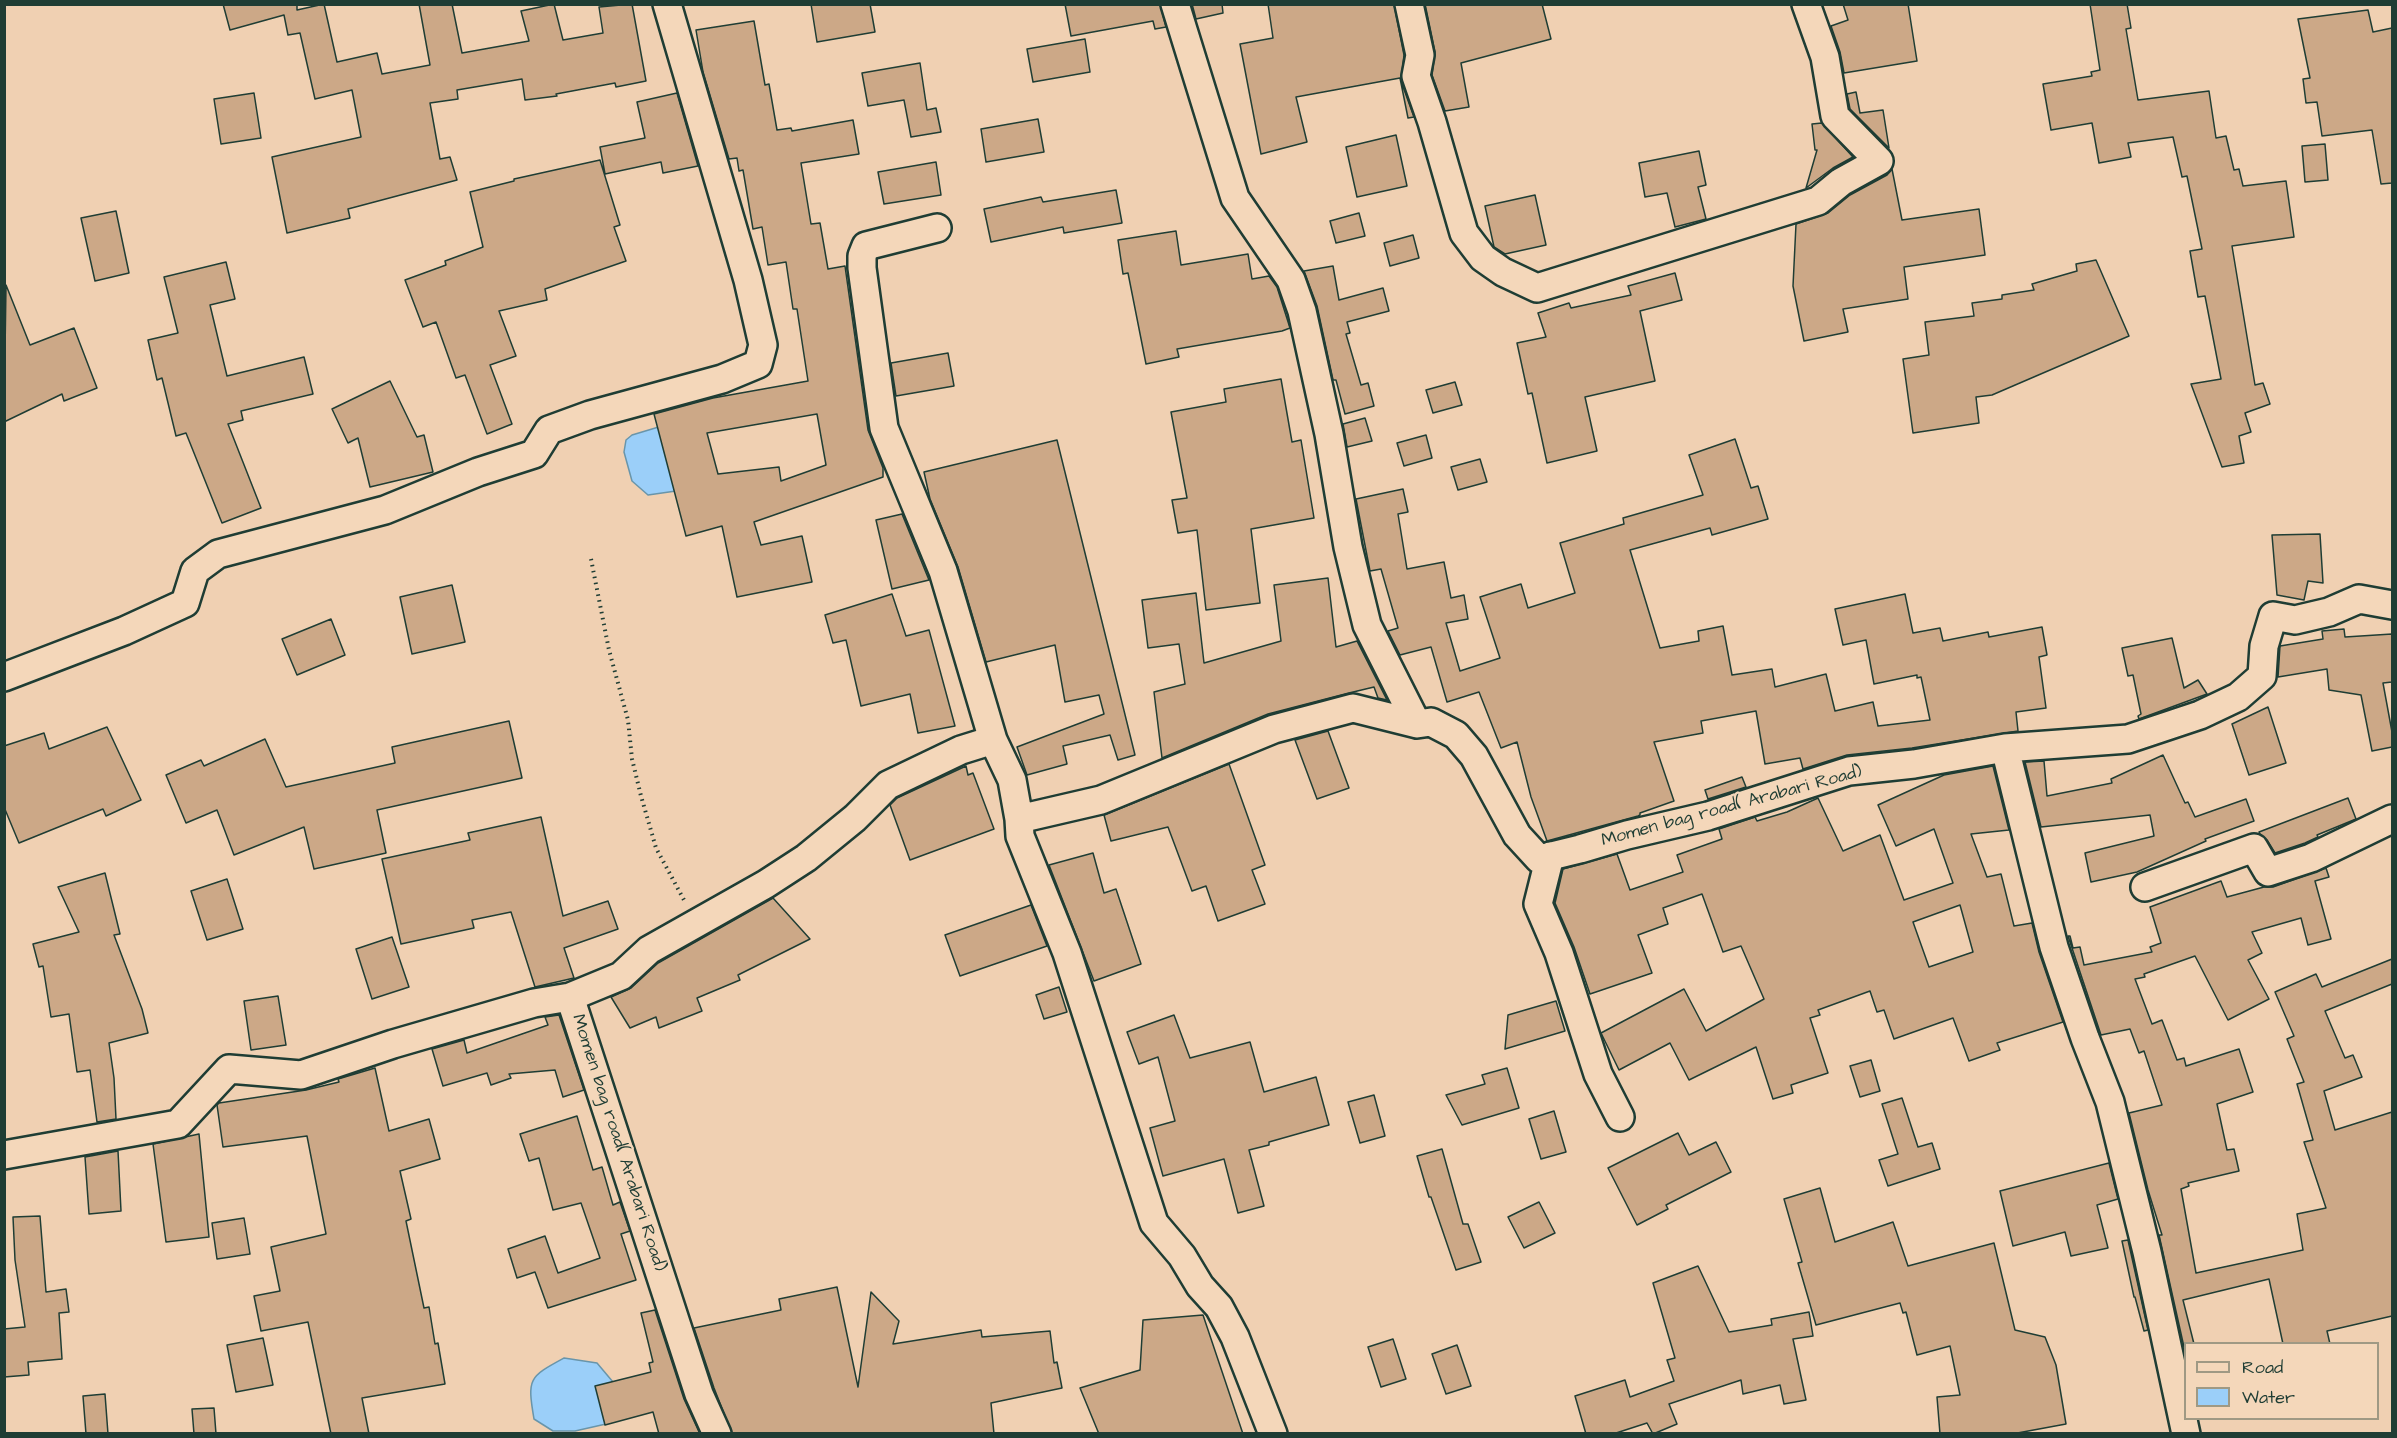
<!DOCTYPE html>
<style>
body{margin:0}
#map{position:relative;width:2397px;height:1438px;overflow:hidden;background:#f0d0b2;font-family:"Architects Daughter",sans-serif}
canvas{display:block}
.frame{position:absolute;inset:0;border:6px solid #1f3d34;pointer-events:none}
.legend{position:absolute;left:2184px;top:1342px;width:195px;height:78px;box-sizing:border-box;background:#f4d7ba;border:2px solid #9f9984;margin:0;padding:8px 10px;list-style:none;font-size:18px;color:#1f3d34}
.legend li{display:flex;align-items:center;gap:12px;height:30px}
.legend b{width:30px;border:2px solid #9f9984}
</style>
<div id="map">
<canvas width="2397" height="1438"></canvas>
<div class="frame"></div>
<ul class="legend">
<li><b style="height:8px;background:#f4d7ba"></b>Road</li>
<li><b style="height:16px;background:#9bcff9"></b>Water</li>
</ul>
</div>
<script>
const ctx = document.querySelector('canvas').getContext('2d');
ctx.lineJoin = 'round';
function fill(path, color) { ctx.fillStyle = color; ctx.fill(path, 'evenodd'); }
function trace(path, color, width, dash) { ctx.strokeStyle = color; ctx.lineWidth = width; ctx.lineCap = dash ? 'butt' : 'round'; ctx.setLineDash(dash || []); ctx.stroke(path); }
function label(font, color, halo, rows, align = 'center') {
  ctx.font = font + ' "Architects Daughter",sans-serif'; ctx.lineWidth = 4.5; ctx.setLineDash([]); ctx.textBaseline = 'middle'; ctx.strokeStyle = halo; ctx.fillStyle = color; for (const [text, x, y, turn = 0] of rows) {
    ctx.save(); ctx.translate(x, y); ctx.rotate((+turn || 0) * Math.PI / 180); ctx.textAlign = isNaN(turn) ? turn : align; if (halo) ctx.strokeText(text, 0, 0); ctx.fillText(text, 0, 0); ctx.restore();
  }
}
const water = new Path2D(`
 M662,426L676,491L648,495L632,481L624,452L626,440L632,435Z
 M564,1358L597,1363L613,1382L606,1424L575,1431H553L534,1419C527,1378 529,1377 564,1358Z`);
fill(water, '#9bcff9');
trace(water, '#6995aa', 1.5);
const building = new Path2D(`
 M223,4H297V10L324,4L337,62L377,53L382,74L430,65L419,4H452L462,53L529,41L521,11L554,4L563,40L603,33L599,7L632,4L646,81L616,87L615,83L556,94L557,96L525,100L522,79L457,90L458,99L430,103L440,159L450,157L457,180L348,209L350,218L287,233L272,157L361,137L352,90L315,99L300,33L288,35L284,15L230,30Z
 M811,4H870L875,32L817,42Z
 M1065,4H1160L1166,27L1155,29L1153,21L1071,36Z
 M1192,4H1222L1223,13L1196,19Z
 M1268,4H1394L1404,55L1401,81L1414,117L1408,118L1400,78L1296,97L1307,142L1261,154L1240,44L1273,38Z
 M1425,4H1542L1551,39L1461,63L1469,107L1445,111L1432,75L1435,52Z
 M1843,4H1908L1917,61L1844,73L1840,52L1831,26L1848,20Z
 M2090,4H2127L2131,28L2126,29L2138,100L2209,91L2216,138L2226,136L2234,170L2239,169L2243,186L2286,181L2294,237L2232,246L2255,385L2263,383L2270,404L2245,413L2251,432L2239,436L2244,463L2222,467L2191,384L2221,379L2205,296L2198,297L2190,251L2202,249L2187,176L2182,177L2173,137L2128,143L2131,157L2099,163L2092,123L2051,130L2043,84L2092,76L2091,72L2100,70Z
 M2368,10L2373,32L2392,28V183L2381,184L2372,130L2322,136L2317,102L2306,103L2303,79L2310,78L2298,19Z
 M754,21L765,85L769,84L777,130L791,128L792,131L853,120L859,154L801,163L811,224L820,223L828,269L845,266L868,430L883,468V477L754,522L761,545L802,536L812,582L737,597L722,526L686,536L654,414L713,398L808,381L797,309H793L786,262L768,265L762,227L753,229L743,170L739,171L737,158L729,159L703,72L696,30ZM817,414L826,465L781,481L779,467L718,474L707,433Z
 M1085,39L1090,72L1033,82L1027,49Z
 M920,63L927,110L936,108L941,132L911,137L904,100L868,106L862,73Z
 M1856,92L1860,113L1883,110L1889,148L1850,109L1847,94Z
 M254,93L261,138L221,144L214,99Z
 M677,93L698,166L663,173L661,162L605,174L600,147L645,138L637,102Z
 M1038,119L1044,152L986,162L981,129Z
 M1822,123L1853,157L1833,168L1806,188L1817,150H1815L1812,124Z
 M1396,135L1407,186L1357,197L1346,147Z
 M2325,144L2328,180L2305,182L2302,146Z
 M1699,151L1706,185L1698,187L1706,219L1675,227L1667,193L1645,197L1639,163Z
 M600,160L620,225L614,227L626,261L545,289L547,300L499,311L516,356L490,365L512,424L487,434L465,375L456,378L436,322L423,327L405,280L446,265L445,261L483,247L470,192L514,181V179Z
 M936,162L941,195L884,204L878,172Z
 M1892,169L1902,220L1979,209L1985,255L1904,267L1908,299L1843,309L1848,332L1804,341L1793,286L1796,224L1828,213L1850,195L1887,175Z
 M1116,190L1122,223L1064,233L1063,227L991,242L984,209L1041,197L1043,202Z
 M1535,195L1546,245L1505,254L1494,247L1485,206Z
 M116,211L129,273L95,281L81,218Z
 M1359,213L1365,236L1336,243L1330,221Z
 M1176,231L1181,265L1248,254L1252,279L1269,276L1277,287L1290,328L1282,331L1177,349L1179,357L1146,364L1128,273L1123,274L1118,240Z
 M1413,235L1419,258L1390,266L1384,243Z
 M2096,260L2129,336L1992,395L1976,397L1979,423L1913,433L1903,359L1929,355L1925,322L1974,316L1972,303L2002,299V295L2034,290L2032,284L2077,271L2076,264Z
 M226,262L235,299L210,305L227,376L304,357L313,394L241,411L243,420L228,424L261,508L222,523L186,433L176,436L162,378L157,380L148,340L178,333L164,277Z
 M1333,266L1339,300L1383,288L1389,311L1347,322L1350,333L1346,334L1361,385L1368,383L1374,406L1345,414L1336,380H1333L1317,306L1304,271Z
 M1675,273L1682,300L1640,311L1655,381L1585,397L1597,451L1547,463L1532,393L1528,394L1517,343L1546,337L1538,313L1569,303L1571,308L1631,295L1628,286Z
 M6,285L30,345L74,328L97,388L64,401L62,394L4,422Z
 M948,353L954,386L896,396L891,363Z
 M1281,379L1292,442L1301,440L1314,518L1251,529L1260,603L1206,610L1197,530L1178,533L1172,500L1187,498L1171,412L1226,402L1224,389Z
 M390,381L417,437L424,435L433,472L370,487L358,438L348,443L332,409Z
 M1455,382L1462,405L1433,413L1426,390Z
 M1365,418L1372,441L1347,447L1343,424Z
 M1426,435L1432,458L1404,466L1397,443Z
 M1735,439L1751,488L1758,486L1768,519L1712,535L1710,528L1630,550L1660,648L1699,641L1698,631L1723,626L1732,675L1772,669L1775,687L1826,674L1835,711L1873,702L1878,726L1930,720L1921,677L1917,678V675L1874,684L1866,640L1843,645L1835,609L1905,594L1913,633L1940,628L1943,641L1988,632L1989,637L2042,627L2047,655L2039,657L2046,708L2016,712L2018,731L1912,748L1847,755L1803,769L1800,758L1765,764L1756,711L1701,721L1703,733L1654,742L1674,801L1640,813V815L1638,816L1547,841L1531,797L1517,742L1501,748L1479,692L1447,702L1431,647L1400,655L1388,631L1398,628L1381,569L1370,571L1356,499L1403,489L1408,512L1398,514L1407,569L1444,562L1451,598L1464,595L1468,619L1446,623L1460,671L1500,658L1480,597L1521,584L1528,608L1575,593L1560,543L1624,524L1623,518L1703,495L1689,455Z
 M1057,440L1135,755L1118,760L1110,735L1063,746L1067,764L1027,775L1017,747L1104,714L1099,695L1065,702L1055,645L986,662L958,567L930,499L924,472Z
 M1480,459L1487,482L1458,490L1451,467Z
 M902,514L929,580L892,589L876,520Z
 M2320,534L2323,583L2308,581L2304,600L2277,595L2272,535Z
 M1328,578L1336,647L1357,641L1387,700L1378,698L1374,687L1349,693L1268,714L1162,758L1154,692L1185,684L1179,644L1148,648L1142,600L1196,593L1204,663L1281,641L1274,585Z
 M452,585L465,642L412,654L400,597Z
 M892,594L906,636L929,630L955,726L918,733L910,694L861,706L846,640L833,643L825,615Z
 M331,619L345,655L297,675L282,639Z
 M2344,629L2345,637L2392,634V682L2383,683L2392,732V747L2372,751L2361,695L2329,690L2327,669L2278,677L2280,646L2323,639L2322,631Z
 M2172,638L2184,688L2198,680L2207,694L2139,719L2138,716L2141,714L2133,675L2128,676L2122,648Z
 M2268,707L2286,763L2249,775L2232,724Z
 M509,721L522,778L377,810L386,853L314,869L304,827L234,855L217,810L186,823L166,775L201,760L204,766L265,739L286,787L395,763L392,747Z
 M107,727L141,800L106,816L103,809L19,843L4,807V746L44,733L49,749Z
 M1328,731L1349,788L1317,799L1295,740Z
 M2163,755L2185,803L2188,802L2195,817L2246,799L2254,821L2205,839L2206,841L2137,872L2091,882L2085,853L2154,836L2150,815L2041,827L2025,762L2044,761L2047,796L2112,783L2111,779Z
 M1229,764L1265,865L1252,870L1265,904L1218,921L1206,886L1192,891L1168,827L1111,841L1104,815Z
 M966,766L968,775L973,773L994,829L910,860L890,805L897,798Z
 M1993,766L2009,830L1971,834L1987,877L2001,874L2014,926L2032,923L2039,952L2063,1022L1997,1043L2000,1050L1969,1061L1953,1018L1894,1039L1884,1010L1877,1012L1870,991L1818,1010L1820,1015L1810,1018L1828,1073L1791,1085L1793,1093L1773,1099L1756,1047L1689,1080L1670,1043L1619,1070L1601,1033L1684,989L1706,1031L1764,999L1741,946L1723,952L1702,894L1663,908L1668,924L1638,935L1652,973L1590,994L1574,947L1555,903L1563,869L1617,854L1630,890L1683,872L1677,855L1722,839L1719,829L1755,817L1757,821L1787,812L1818,798L1843,851L1880,835L1904,900L1953,883L1934,829L1896,846L1878,805L1944,775ZM1960,905L1973,952L1929,967L1913,922Z
 M1742,777L1746,787L1708,799L1705,790Z
 M2348,798L2356,819L2317,835L2318,837L2305,843L2275,853L2267,840L2260,834L2259,832Z
 M541,817L563,916L608,901L618,929L564,948L574,978L535,987L511,912L472,920L474,928L401,944L382,859L470,840L468,833Z
 M1093,853L1104,893L1116,889L1141,964L1094,981L1049,865Z
 M2326,868L2329,877L2315,881L2331,939L2308,945L2301,918L2252,932L2262,953L2248,960L2269,999L2228,1020L2195,956L2144,974L2145,977L2135,979L2152,1024L2162,1020L2177,1060L2184,1058L2186,1066L2239,1049L2253,1092L2217,1104L2227,1150L2234,1149L2239,1171L2188,1183L2189,1186L2181,1189L2196,1273L2303,1250L2297,1214L2326,1208L2304,1142L2313,1140L2297,1084L2304,1082L2287,1039L2294,1036L2275,992L2316,974L2322,987L2392,959V984L2325,1011L2345,1058L2353,1055L2362,1077L2324,1091L2335,1130L2392,1112V1316L2327,1331L2330,1344H2283L2269,1279L2183,1300L2194,1344H2186V1356L2159,1235H2162L2148,1190L2129,1113L2162,1105L2144,1051L2139,1053L2130,1029L2101,1035L2068,936H2070L2073,948L2080,947L2084,965L2152,952L2150,947L2161,943L2150,907L2221,881L2227,897L2264,887H2273Z
 M105,873L120,934L114,935L142,1009L148,1033L109,1043L114,1078L116,1119L97,1122L90,1070L77,1072L69,1014L51,1017L43,966L39,967L33,944L79,932L58,887Z
 M227,879L243,929L207,940L191,891Z
 M773,898L810,939L738,975L740,980L697,998L702,1011L659,1028L656,1017L630,1028L611,997L631,988L658,963Z
 M1031,905L1047,946L960,976L945,935Z
 M392,937L409,987L372,999L356,949Z
 M1059,987L1067,1012L1044,1019L1036,995Z
 M278,996L286,1045L251,1050L244,1001Z
 M1556,1001L1565,1031L1505,1049L1508,1015Z
 M559,1015L584,1090L563,1097L555,1070L509,1074L511,1078L491,1085L487,1073L443,1086L432,1049L464,1040L467,1053L548,1025L545,1017Z
 M1174,1015L1190,1058L1250,1042L1264,1092L1316,1077L1329,1125L1269,1142V1145L1249,1150L1264,1206L1238,1213L1224,1159L1163,1176L1150,1128L1175,1121L1158,1057L1139,1064L1127,1032Z
 M1871,1060L1880,1091L1860,1097L1850,1066Z
 M375,1068L389,1131L429,1119L440,1159L400,1171L411,1219L406,1221L424,1308L429,1307L435,1344L438,1343L445,1384L362,1398L369,1434H331L308,1322L261,1331L254,1296L280,1291L271,1247L326,1234L307,1136L223,1147L217,1105L219,1103L306,1090L339,1082L338,1079Z
 M1507,1068L1519,1108L1462,1125L1446,1095L1485,1084L1482,1075Z
 M1374,1095L1385,1136L1360,1143L1348,1102Z
 M1902,1098L1918,1147L1932,1143L1940,1169L1888,1186L1879,1160L1898,1154L1882,1104Z
 M1554,1111L1566,1152L1541,1159L1529,1119Z
 M577,1116L593,1170L602,1167L613,1205L620,1202L630,1231L621,1234L636,1280L548,1308L535,1272L517,1278L508,1249L545,1236L558,1273L600,1258L581,1203L553,1210L539,1158L529,1161L520,1134Z
 M1678,1133L1689,1155L1716,1142L1731,1172L1666,1205L1668,1209L1637,1225L1608,1168Z
 M199,1134L209,1237L166,1242L153,1144Z
 M1442,1149L1463,1224H1468L1481,1262L1456,1270L1431,1197H1429L1417,1156Z
 M118,1151L121,1211L89,1214L85,1157Z
 M2109,1163L2118,1199L2097,1205L2108,1248L2071,1256L2065,1232L2013,1246L2000,1191Z
 M1820,1188L1835,1242L1893,1222L1908,1266L1994,1243L2015,1330L2045,1337L2056,1365L2066,1424L2012,1434H1940L1937,1397L1960,1395L1950,1346L1917,1355L1906,1312L1903,1313L1900,1303L1816,1325L1798,1263L1802,1262L1784,1199Z
 M1539,1202L1555,1233L1524,1248L1508,1217Z
 M40,1216L46,1292L66,1289L69,1312L59,1313L62,1359L28,1362L29,1375L4,1377V1329L25,1327L15,1260L13,1217Z
 M244,1218L250,1254L217,1259L212,1223Z
 M2128,1240L2148,1330L2144,1331L2135,1297H2134L2122,1241Z
 M1698,1266L1729,1332L1772,1325L1771,1319L1809,1312L1813,1336L1793,1339L1806,1400L1784,1404L1780,1385L1743,1394L1741,1380L1669,1404L1677,1424L1653,1434L1647,1423L1613,1434H1586L1575,1396L1625,1380L1630,1397L1674,1381L1667,1360L1675,1358L1653,1283Z
 M837,1287L858,1387L871,1292L899,1321L893,1344L981,1330L982,1337L1050,1331L1054,1363L1057,1362L1062,1388L991,1403L994,1434H732L714,1388L694,1328L781,1310L779,1299Z
 M655,1310L684,1399L700,1434H659L653,1412L605,1425L595,1386L651,1372L649,1363L653,1362L641,1313Z
 M1203,1315L1243,1434H1099L1080,1388L1140,1370L1143,1320Z
 M263,1338L273,1385L236,1392L227,1345Z
 M1393,1339L1406,1379L1381,1387L1368,1347Z
 M1457,1345L1471,1386L1446,1394L1432,1354Z
 M105,1394L108,1434H86L83,1396Z
 M214,1408L216,1434H194L192,1409Z`);
fill(building, '#cca887');
trace(building, '#1f3d34', 1.5);
const minor = new Path2D(`
 M1175,4L1235,198L1291,280L1302,311L1329,434L1348,547L1367,625L1417,724
 M1409,4L1420,55L1416,76L1432,122L1464,233L1483,258L1503,272L1537,288L1818,201L1841,182L1879,161L1835,116L1825,57L1806,4
 M937,228L866,246L862,256V268L884,428L943,571L993,740
 M4,677L124,631L185,603L195,571L218,554L385,510L478,472L534,454L549,430L590,415L722,379L758,364L763,345L748,280L667,4
 M2005,748L2054,947L2085,1038L2110,1102L2147,1252L2186,1434
 M1019,819L1020,836L1067,953L1154,1223L1182,1256L1200,1286L1219,1307L1235,1337L1273,1434
 M1550,856L1538,904L1559,953L1598,1074L1620,1117
 M2145,887L2254,848L2268,872L2311,858L2392,819
 M4,1155L178,1124L229,1069L301,1075L393,1044L534,1003L570,997
 M717,1434L699,1394L570,997L621,976L649,950L766,884L806,858L855,818L888,785L961,750L993,740L1012,780L1019,819L1101,800L1274,729L1353,708L1417,724L1431,722L1456,735L1474,756L1517,835L1539,859L1580,849L1627,835L1708,816L1849,771L1914,764L2005,748L2128,739L2200,715L2238,697L2262,676L2264,646L2273,616L2295,620L2329,612L2359,599L2392,605`);
trace(minor, '#1f3d34', 32);
trace(new Path2D(`
 M591,559L609,650L628,720L632,759L641,796L656,848L684,900`), '#1f3d34', 4, [1.5, 4.5]);
trace(minor, '#f4d7ba', 27);
label('18px', '#1f3d34', '#f4d7ba', [
 ["Momen bag road( Arabari Road)",1732,807,-15],
 ["Momen bag road( Arabari Road)",618,1143,72]
]);
</script>
